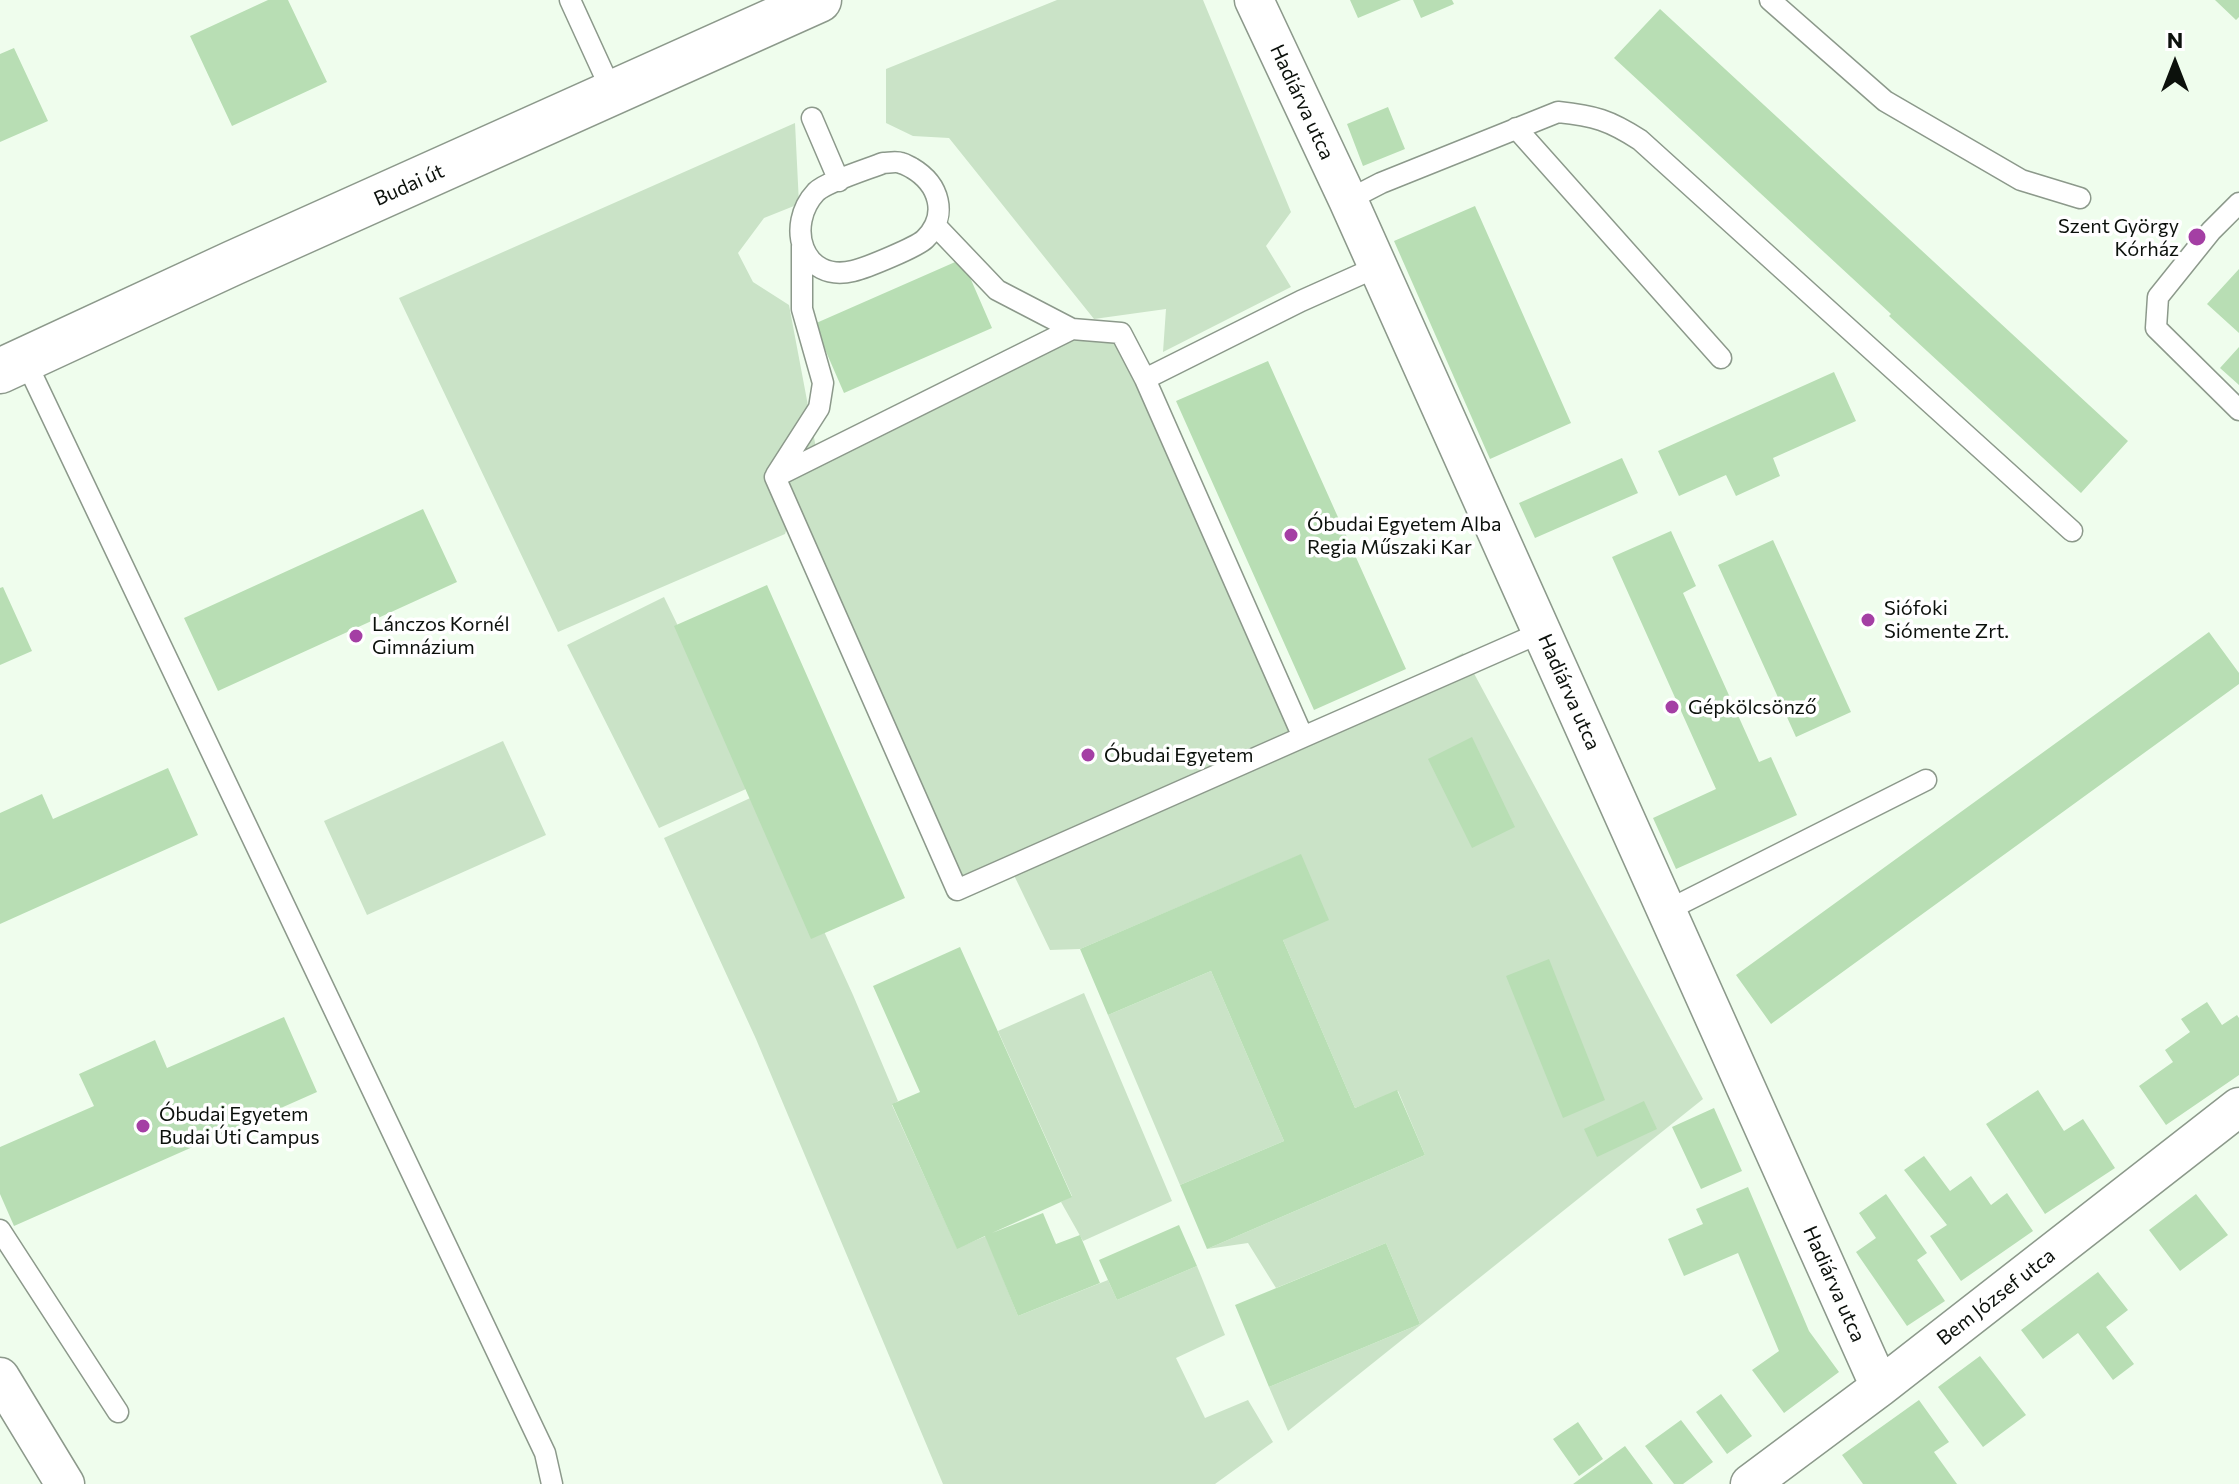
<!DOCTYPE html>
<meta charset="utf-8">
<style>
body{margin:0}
#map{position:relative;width:2239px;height:1484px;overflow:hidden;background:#effded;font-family:Commissioner,sans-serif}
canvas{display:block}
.north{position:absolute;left:2135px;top:24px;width:80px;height:80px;-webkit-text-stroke:6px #fff;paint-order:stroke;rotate:0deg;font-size:22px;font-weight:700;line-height:32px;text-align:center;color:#0c110c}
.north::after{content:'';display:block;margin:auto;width:28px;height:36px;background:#0c110c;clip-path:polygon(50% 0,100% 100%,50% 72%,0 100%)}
</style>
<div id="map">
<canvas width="2239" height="1484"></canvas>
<div class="north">N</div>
</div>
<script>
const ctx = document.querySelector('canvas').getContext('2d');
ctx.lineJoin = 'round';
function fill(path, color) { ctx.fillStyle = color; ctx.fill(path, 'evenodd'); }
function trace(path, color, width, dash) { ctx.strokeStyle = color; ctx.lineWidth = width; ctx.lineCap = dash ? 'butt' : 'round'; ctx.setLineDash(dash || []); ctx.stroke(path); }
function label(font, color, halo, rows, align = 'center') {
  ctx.font = font + ' Commissioner,sans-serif'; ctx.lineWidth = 7; ctx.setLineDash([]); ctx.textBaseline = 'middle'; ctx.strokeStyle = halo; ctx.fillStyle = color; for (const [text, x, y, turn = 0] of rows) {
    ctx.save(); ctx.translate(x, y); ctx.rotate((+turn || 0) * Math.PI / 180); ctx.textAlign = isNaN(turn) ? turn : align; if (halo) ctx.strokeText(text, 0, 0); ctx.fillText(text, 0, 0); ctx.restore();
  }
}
fill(new Path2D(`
 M1057,0H1203L1291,212L1266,246L1291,287L1163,352L1166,309L1094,319L949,138L913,136L886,123V69Z
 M795,123L799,204L764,218L738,253L753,282L789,305L816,448L1072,329L1121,333L1304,736L1463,653L1703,1099L1288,1431L1269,1387L1420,1324L1386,1243L1276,1288L1248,1243L1207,1249L1425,1155L1398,1091L1355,1108L1283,940L1300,855L1080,949L1050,950L1010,867L957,890L791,516L785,534L558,632L399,298Z
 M664,597L755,785L659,828L567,645Z
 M503,741L546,835L367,915L324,821Z
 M761,793L853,995L898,1101L892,1105L957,1248L986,1236L1018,1316L1108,1280L1117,1300L1197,1266L1225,1335L1176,1358L1205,1418L1248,1400L1273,1442L1215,1484H943L756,1039L664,838Z
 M1211,971L1284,1141L1180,1185L1108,1015Z
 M1084,993L1172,1201L1083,1241L1061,1202L1072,1196L998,1031Z`), '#cae3c7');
fill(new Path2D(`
 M268,0H288L327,82L232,126L190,36Z
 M1350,0H1401L1358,18Z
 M1413,0H1452L1454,4L1421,18Z
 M2215,0H2239V17L2236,20Z
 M1660,9L2128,441L2081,493L1889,316L1891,314L1614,58Z
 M14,48L48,121L0,142V54Z
 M1388,107L1405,149L1363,166L1347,124Z
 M1475,206L1571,423L1490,459L1394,241Z
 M962,259L992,328L844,393L814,324Z
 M2239,269V333L2207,304Z
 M2239,347V385L2220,368Z
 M1268,361L1406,669L1314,710L1176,401Z
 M1834,372L1856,421L1773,458L1780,476L1736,496L1726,475L1679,496L1658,451Z
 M1622,458L1638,493L1535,538L1519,503Z
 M423,509L457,582L218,691L184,618Z
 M1671,531L1696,586L1683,593L1759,762L1771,757L1797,815L1676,869L1653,818L1716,789L1612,557Z
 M1773,540L1851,712L1796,737L1718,565Z
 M767,585L905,898L811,939L674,626Z
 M3,587L32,651L0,665V588Z
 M2209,632L2239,673V684L1771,1024L1736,975Z
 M1472,737L1515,827L1472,848L1428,759Z
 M168,768L198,835L0,924V813L42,794L53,819Z
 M1301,854L1329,920L1283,940L1355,1108L1397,1090L1425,1155L1207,1249L1180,1185L1284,1141L1211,971L1108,1015L1080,949Z
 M960,947L1072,1197L992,1233L1043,1213L1056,1244L1080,1235L1100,1283L1018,1316L985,1236L957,1249L892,1104L920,1092L873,986Z
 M1549,959L1605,1100L1563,1118L1506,976Z
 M2207,1002L2222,1025L2237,1015L2239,1018V1075L2166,1125L2139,1086L2173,1062L2165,1050L2190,1032L2181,1019Z
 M284,1017L317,1092L14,1226L0,1194V1147L94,1106L79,1074L155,1040L167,1068Z
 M2038,1090L2064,1131L2083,1119L2115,1168L2045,1214L1986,1124Z
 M1644,1101L1657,1129L1597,1157L1584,1129Z
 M1714,1108L1742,1171L1701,1189L1672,1127Z
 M1924,1156L1950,1191L1971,1176L1991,1205L2007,1193L2033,1231L1961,1281L1930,1236L1947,1225L1904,1170Z
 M1748,1187L1809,1331L1839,1372L1784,1413L1752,1370L1779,1351L1738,1253L1684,1276L1668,1239L1703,1224L1696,1209Z
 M1886,1194L1927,1253L1917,1260L1945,1301L1907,1326L1856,1252L1876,1238L1859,1213Z
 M2196,1194L2228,1235L2180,1271L2149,1230Z
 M1179,1225L1197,1266L1117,1300L1099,1260Z
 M1386,1243L1420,1324L1269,1387L1235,1305Z
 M2098,1272L2128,1310L2106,1327L2134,1364L2113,1380L2078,1333L2043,1359L2021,1330Z
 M1980,1356L2026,1415L1983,1447L1938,1387Z
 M1721,1394L1752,1436L1727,1454L1696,1412Z
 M1919,1400L1949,1442L1934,1452L1957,1484H1863L1842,1455Z
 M1681,1420L1713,1462L1683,1484H1674L1645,1446Z
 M1578,1422L1603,1459L1579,1476L1553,1439Z
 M1625,1446L1653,1484H1573Z`), '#b8deb4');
const service = new Path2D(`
 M570,0L613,94
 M1770,0L1885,101L2021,180L2080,198
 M812,118L839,181
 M1516,128L1721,358
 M883,163C888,163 896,161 901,163C905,164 908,166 912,168C939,184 949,215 925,239C917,247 866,268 853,271C802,283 785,225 816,192C826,182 868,169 883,163Z
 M1348,200L1381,183L1558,112C1595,116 1609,120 1640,140L2072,531
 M2239,203L2211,231L2158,297L2156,328L2239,410
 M935,225L997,290L1072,329
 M25,360L545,1453L552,1484
 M1145,379L1121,333L1072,329L775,477L957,890L1303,737L1145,379L1301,301L1377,267
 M776,475L819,408L823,383L802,309V246
 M1303,737L1542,632
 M1668,910L1926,780
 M0,1230L118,1412`);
const minor = new Path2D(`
 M1254,0L1348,200L1880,1387
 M0,1377L65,1484
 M1750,1484L1880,1387L2239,1107`);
const secondary = new Path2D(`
 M0,371L233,263L819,0`);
trace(service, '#8c998b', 23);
trace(minor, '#8c998b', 41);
trace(secondary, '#8c998b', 47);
trace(service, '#fff', 20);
trace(minor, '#fff', 38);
trace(secondary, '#fff', 44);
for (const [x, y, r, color] of [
 [2197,237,10,"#a43fa4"],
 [1291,535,8,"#a43fa4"],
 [1868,620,8,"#a43fa4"],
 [356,636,8,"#a43fa4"],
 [1672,707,8,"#a43fa4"],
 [1088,755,8,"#a43fa4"],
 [143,1126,8,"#a43fa4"]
]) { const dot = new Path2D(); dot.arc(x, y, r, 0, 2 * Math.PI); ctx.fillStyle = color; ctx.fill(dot); trace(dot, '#fff', 3); }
label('20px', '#0c110c', '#fff', [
 ["Hadiárva utca",1302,102,65],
 ["Budai út",409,185,-24],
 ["Hadiárva utca",1569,692,66],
 ["Hadiárva utca",1834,1284,66],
 ["Bem József utca",1996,1297,-38]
]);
label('20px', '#0c110c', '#fff', [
 ["Szent György",2179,226,"right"],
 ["Kórház",2179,249,"right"],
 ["Óbudai Egyetem Alba",1307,524],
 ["Regia Műszaki Kar",1307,547],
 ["Siófoki",1884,608],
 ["Siómente Zrt.",1884,631],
 ["Lánczos Kornél",372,624],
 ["Gimnázium",372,647],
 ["Gépkölcsönző",1688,707],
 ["Óbudai Egyetem",1104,755],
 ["Óbudai Egyetem",159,1114],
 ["Budai Úti Campus",159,1137]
], 'left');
</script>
